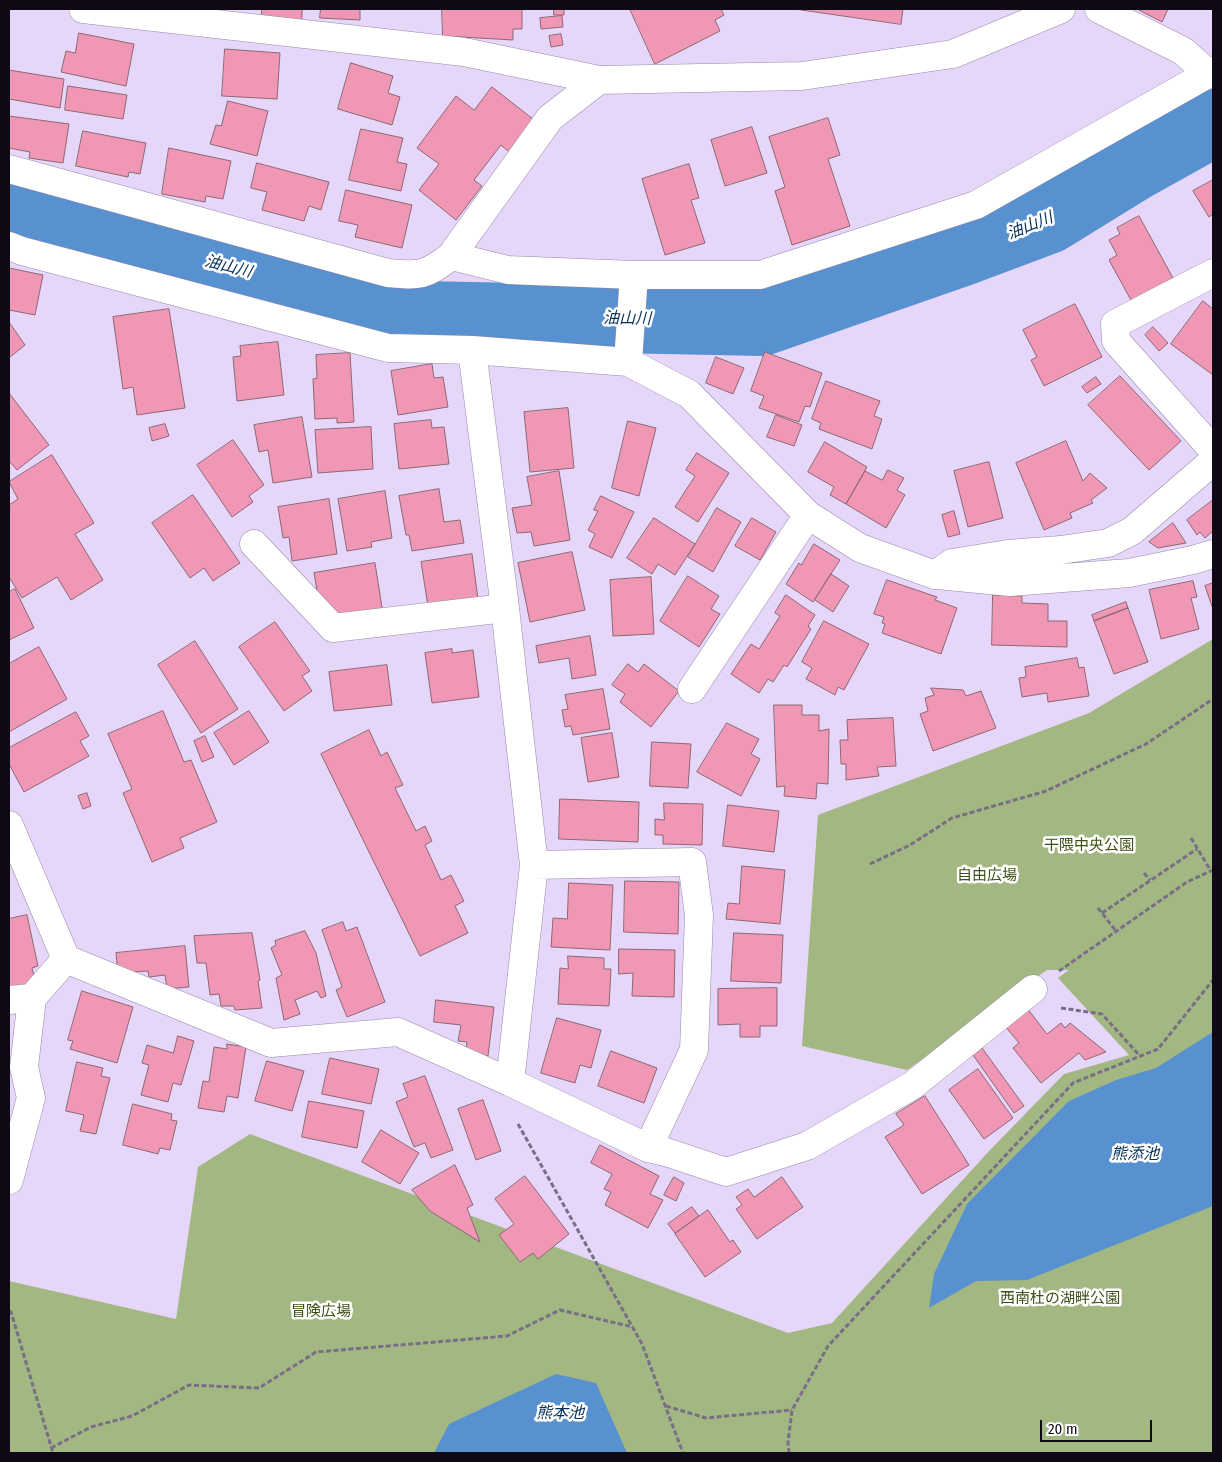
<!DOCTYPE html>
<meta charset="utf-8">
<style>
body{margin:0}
#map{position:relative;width:1222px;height:1462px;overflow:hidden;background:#e6d7fa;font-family:"Fira Sans Condensed",sans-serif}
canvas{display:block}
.frame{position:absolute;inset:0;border:10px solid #0f0915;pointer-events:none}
.scale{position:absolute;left:1040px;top:1420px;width:112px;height:22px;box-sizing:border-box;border:2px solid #0f0915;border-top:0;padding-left:6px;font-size:15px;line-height:18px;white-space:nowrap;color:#0f0915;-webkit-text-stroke:4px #fff;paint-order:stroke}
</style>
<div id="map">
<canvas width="1222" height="1462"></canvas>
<div class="frame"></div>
<div class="scale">20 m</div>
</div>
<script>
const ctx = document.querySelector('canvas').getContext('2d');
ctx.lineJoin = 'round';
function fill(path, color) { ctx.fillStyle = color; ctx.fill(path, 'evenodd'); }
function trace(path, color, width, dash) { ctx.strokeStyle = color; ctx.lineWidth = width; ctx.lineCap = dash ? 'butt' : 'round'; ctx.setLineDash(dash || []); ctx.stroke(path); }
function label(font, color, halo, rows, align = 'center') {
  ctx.font = font + ' "Fira Sans Condensed","Noto Sans JP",sans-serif'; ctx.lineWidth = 5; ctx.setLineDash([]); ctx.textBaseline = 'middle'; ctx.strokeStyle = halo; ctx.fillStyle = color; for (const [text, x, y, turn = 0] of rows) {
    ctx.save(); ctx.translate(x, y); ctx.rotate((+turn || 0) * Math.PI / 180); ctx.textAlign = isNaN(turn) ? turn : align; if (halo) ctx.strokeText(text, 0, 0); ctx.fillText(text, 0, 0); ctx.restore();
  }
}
fill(new Path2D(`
 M1213,639V1453H9V1281L176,1319L198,1167L250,1134L788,1333L832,1323L990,1150L1064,1074L1129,1055L1058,978L1069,970H1047L907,1070L802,1046L818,815L1089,713Z`), '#a3b782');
fill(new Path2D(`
 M1213,1032V1206L1027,1280L976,1281L929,1308L934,1274L967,1204L1069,1101L1116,1080L1156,1068Z
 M556,1374L596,1383L627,1453H434L449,1424Z`), '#5891d0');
trace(new Path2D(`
 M9,212L52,225L159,249L422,315L762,322L960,253L1048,220L1134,167L1213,123`), '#5891d0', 68);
const building = new Path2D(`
 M262,9H302V20L262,18Z
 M321,9H360V20L320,18Z
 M442,9H522V29H513V40L443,36Z
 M554,9H564V15H554Z
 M630,9H721L724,15L715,20L720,31L655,64Z
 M795,9H903L901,24Z
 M1140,9H1168L1162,22L1139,10Z
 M562,16L563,27L541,29L540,18Z
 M79,33L134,44L126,86L61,72L66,51L75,53Z
 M561,34L563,45L551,47L549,36Z
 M225,49L280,53L277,99L222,96Z
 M351,63L393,76L388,93L400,97L392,125L338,109Z
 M9,70L64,79L60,108L9,99Z
 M68,86L127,95L123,119L65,110Z
 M492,87L533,119L509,152L501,145L474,180L482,186L456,220L419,190L439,164L417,148L456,96L474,110Z
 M228,101L268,111L257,156L210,144L216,125L221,126Z
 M9,116L69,124L63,163L29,158L30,152L9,148Z
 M828,118L840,155L828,159L850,226L792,245L775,191L785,187L769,137Z
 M752,127L767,173L725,186L711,140Z
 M361,129L403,138L397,162L407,164L401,191L349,180Z
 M83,131L146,143L140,174L129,172L128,177L76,166Z
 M169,148L231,161L223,199L206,196L205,202L162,194Z
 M257,163L329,182L321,210L309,206L304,221L262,210L267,192L251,188Z
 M689,164L699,198L691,200L705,243L665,255L642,179Z
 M1213,180V214L1209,217L1193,191Z
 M346,190L412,205L402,248L355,237L358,225L339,221Z
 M1139,216L1173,278L1132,302L1109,260L1117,255L1109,240L1120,234L1117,228Z
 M9,268L43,275L35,315L9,310Z
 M1203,301L1213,309V375L1171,344Z
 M1075,304L1102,357L1044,386L1031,360L1037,357L1023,330Z
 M169,309L185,408L137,415L133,387L123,389L113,317Z
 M9,322L25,345L9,358Z
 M1153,327L1168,343L1159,351L1145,335Z
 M278,342L284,395L237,401L233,357L241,356L240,346Z
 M765,352L822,373L810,407L805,406L799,422L759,408L764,396L751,391Z
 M350,353L354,422L337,423V418L315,419L313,379L317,378L316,355Z
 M716,357L744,368L733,394L706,383Z
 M432,364L434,378L443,377L448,407L398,415L391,371Z
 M1120,376L1181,441L1149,470L1088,405Z
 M1096,377L1101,384L1087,393L1082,387Z
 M826,381L880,401L874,416L882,419L872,449L819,429L821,423L812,419Z
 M9,393L49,445L17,470L10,462L9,463Z
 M568,408L574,468L530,472L524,412Z
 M776,415L802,425L794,446L767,437Z
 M302,417L312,477L273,483L268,450L259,452L254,425Z
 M431,420L432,428L444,427L449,464L399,469L394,424Z
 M628,421L656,428L639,496L612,488Z
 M165,424L169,436L152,441L149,428Z
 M371,427L373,469L318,473L315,430Z
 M233,440L264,485L249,496L253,502L232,517L197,465Z
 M1066,441L1083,481L1090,473L1107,488L1091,500L1093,503L1070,513L1072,518L1044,530L1016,463Z
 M825,442L867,467L846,504L830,495L834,487L808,472Z
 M697,453L729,473L698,522L675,507L695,476L686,470Z
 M52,455L94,523L75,534L103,580L71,600L57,577L22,598L9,577V505L18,499L9,482Z
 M989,462L1003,518L968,527L954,471Z
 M888,470L904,478L897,490L905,495L886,528L846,504L865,471L882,480Z
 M559,471L570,540L534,546L531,532L517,533L512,508L532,505L527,477Z
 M439,489L444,522L460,520L464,543L412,551L409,535H406L399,496Z
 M385,491L392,538L371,542L372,547L347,551L338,499Z
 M193,495L240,563L213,581L204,568L190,578L152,523Z
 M601,496L634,512L612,558L589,547L595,534L588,530L598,511L594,510Z
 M329,499L337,554L292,561L289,537L283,538L278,507Z
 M1213,500V531L1205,538L1200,532L1197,535L1187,520Z
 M717,508L741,522L713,572L688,557Z
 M954,511L960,534L948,537L942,515Z
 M654,518L695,544L675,575L658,564L652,574L627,558Z
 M752,518L776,532L760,560L735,546Z
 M1173,523L1186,543L1158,548L1149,542Z
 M814,544L840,560L813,602L786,584L799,563L801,565Z
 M572,552L585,610L530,622L518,563Z
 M472,554L478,599L428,606L421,562Z
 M375,563L383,614L331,623L320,607L314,573Z
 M831,574L849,586L833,612L815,600Z
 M688,576L719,596L711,609L720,614L699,647L660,621Z
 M651,577L654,634L613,636L610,580Z
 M887,580L937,597L935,600L957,608L941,654L882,633L885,624L882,623L884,617L874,614Z
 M1193,581L1197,597L1191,598L1199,629L1161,639L1149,590Z
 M1213,583V609L1205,586Z
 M15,589L34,628L9,640V592Z
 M786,595L815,615L808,626L811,629L787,667L784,665L773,682L768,679L759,693L731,674L751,644L759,649L780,616L775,613Z
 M993,595L1022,596V603L1048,604V621H1067V647L992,645Z
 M1126,602L1128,608L1094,621L1092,615Z
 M1128,608L1148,662L1114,674L1094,621Z
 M824,621L869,644L844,690L838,687L835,695L806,679L812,668L802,662Z
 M275,622L310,671L302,676L312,691L284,711L239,647Z
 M590,636L596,675L572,679L569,658L539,663L536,646Z
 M195,641L238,709L201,733L158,665Z
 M39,647L67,699L9,732V664Z
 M452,649V653L473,650L479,697L432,703L425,653Z
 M1077,658L1079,668L1084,667L1089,696L1048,702L1047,693L1022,697L1019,678L1026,677L1025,667Z
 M628,664L638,672L644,664L679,691L651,727L620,702L625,694L612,685Z
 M387,665L392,705L334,711L329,672Z
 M931,688L963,690L966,696L981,691L996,728L933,751L920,714L928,711L925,698L934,695Z
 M603,689L610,729L573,735L571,726L565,727L562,710L568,709L565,695Z
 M774,705H802V715H819V731L829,729L828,784L817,783L816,799L784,796L785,786L777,787Z
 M163,711L184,762L191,760L217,822L180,838L184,848L152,862L123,793L132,789L108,734Z
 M249,711L269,742L234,765L214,733Z
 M76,712L89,736L80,741L89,756L24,792L9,764V748Z
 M893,718L896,766L877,767L879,776L846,780V764H841L840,740H848L847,720Z
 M727,723L759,739L751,754L760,759L741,796L697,772Z
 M369,730L381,756L387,752L403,785L395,788L416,831L425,826L432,841L425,845L441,880L451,875L464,901L455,906L468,933L420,956L321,754Z
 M612,733L619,777L588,782L581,738Z
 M205,736L214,757L202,762L194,741Z
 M652,742L691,744L688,788L650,786Z
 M87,793L91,806L83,809L78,796Z
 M560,799L639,802L638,842L559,839Z
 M664,803L703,804L702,845L663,844V835H655V819L664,820Z
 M728,805L779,811L774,852L723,846Z
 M742,866L785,870L780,924L726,919L728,903L739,904Z
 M625,881L679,882L678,934L624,932Z
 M569,883L613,885L610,950L551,947L553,918L567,919Z
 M27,915L38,966L32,968L36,984L9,990V919Z
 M343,922L346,931L357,927L385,1002L347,1017L336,990L342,987L322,930Z
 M305,931L316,953L326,996L321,998L317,991L295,1000L300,1014L284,1020L276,978L282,975L271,948L276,945L275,941Z
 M252,933L260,980L258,981L262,1008L235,1010L234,1006H221L219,994L210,995L206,963H197L194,936Z
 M734,933L783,935L781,983L731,981Z
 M185,946L189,987L167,989L165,975L149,977L148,971L118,973L116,953Z
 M619,949L675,950L674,997L632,996L633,973L619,974Z
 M568,956L604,958V969H611L609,1006L558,1004L560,968L568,969Z
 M777,988V1026H760V1037H740V1024L718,1025V989Z
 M82,991L133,1007L117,1063L70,1049L73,1041L68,1040Z
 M436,1000L494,1007L488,1056L465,1054L467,1042L458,1041L461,1025L434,1022Z
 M1027,1008L1047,1034L1061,1023L1065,1028L1070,1023L1106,1052L1085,1060L1079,1053L1041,1083L1013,1048L1019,1043L1005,1026Z
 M557,1018L601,1030L591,1068L580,1065L575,1083L541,1073Z
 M178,1036L194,1041L181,1085L173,1083L168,1102L141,1095L149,1065L142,1063L147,1045L173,1053Z
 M977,1041L1024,1106L1014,1113L968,1048Z
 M227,1044L246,1047L238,1098L227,1096L224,1112L198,1108L203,1081L209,1082L214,1047L227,1049Z
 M611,1051L657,1068L644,1103L598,1086Z
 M330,1058L379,1069L371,1104L322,1094Z
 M267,1061L304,1071L292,1111L255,1101Z
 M77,1062L103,1068L101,1076L110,1078L96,1134L80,1131L84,1115L66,1111Z
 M978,1069L1013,1118L984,1139L949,1090Z
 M425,1076L453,1150L431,1158L425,1143L414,1147L396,1102L408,1097L403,1084Z
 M925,1096L969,1165L922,1194L885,1137L904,1125L896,1114Z
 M483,1100L501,1151L476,1160L458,1109Z
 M309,1101L364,1111L357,1148L302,1137Z
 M133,1104L172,1114L171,1120L177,1121L170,1150L160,1148L158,1154L123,1145Z
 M381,1130L419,1153L400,1184L362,1162Z
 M600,1145L659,1176L650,1194L663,1200L648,1228L605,1205L611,1192L604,1189L612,1174L591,1163Z
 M455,1165L473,1205L467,1208L480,1242L430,1211L412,1190Z
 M525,1176L569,1234L538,1259L533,1253L520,1262L499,1235L514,1224L495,1199Z
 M674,1177L684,1183L676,1201L664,1195Z
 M782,1177L803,1207L757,1239L736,1209L742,1205L736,1197L748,1189L754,1197Z
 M692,1207L699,1216L675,1233L668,1224Z
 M708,1210L730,1242L733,1240L741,1252L705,1277L675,1234Z`);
fill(building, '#f097b6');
trace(building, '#8c6773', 1);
const minor = new Path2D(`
 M83,9L464,52L599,80L802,76L953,54L1061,9
 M1099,9L1183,51L1209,74
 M599,80L550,118L451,256L508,270L634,275H760L976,205L1213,71
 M9,169L388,273C420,276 425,276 451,256
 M9,246L22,251L388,348L472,350
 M1213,273L1115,324L1116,341L1213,450
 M628,362L634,275
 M254,544L333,628L505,608
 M937,575L1010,582L1129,573L1193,560L1213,554
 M692,689L808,515
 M9,825L66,959L271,1043L398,1032L510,1082L648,1148L666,1152L726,1172L807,1146L913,1085L1033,989
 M534,865L692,862L699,915L694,1050L648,1148
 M9,1000L32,998
 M510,1082L534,865L505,608L472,350L628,362L689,394L808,515L860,548L935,575L952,563L1008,554L1061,550L1108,543L1132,531L1213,461
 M9,1180L31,1098L24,1067L32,998L66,959`);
trace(minor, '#9789a9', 29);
trace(new Path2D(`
 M1191,838L1211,871
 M870,864L910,845L952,818L1046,791L1146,744L1213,699
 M1144,873L1150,880
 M1098,908L1116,931
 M1102,913L1197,849
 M1059,971L1187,882L1213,870
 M1061,1008L1102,1014L1140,1056
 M518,1124L642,1344L683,1453
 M9,1311L11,1312L53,1453
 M666,1406L706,1418L792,1410
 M51,1448L91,1427L132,1416L189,1385L259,1388L316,1352L507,1336L560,1310L633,1327
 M789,1453L788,1442L792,1410L828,1346L1073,1083L1158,1049L1213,980`), '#786e85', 3, [5, 2.5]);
trace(minor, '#fff', 28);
label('15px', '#3d4f14', '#fff', [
 ["干隈中央公園",1089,846],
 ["自由広場",987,876],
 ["西南杜の湖畔公園",1060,1299],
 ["冒険広場",321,1312]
]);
label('italic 16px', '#053059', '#fff', [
 ["油山川",1030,226,-22],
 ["油山川",228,267,14],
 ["油山川",627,319,1],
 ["熊添池",1135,1155],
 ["熊本池",560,1414]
]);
</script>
